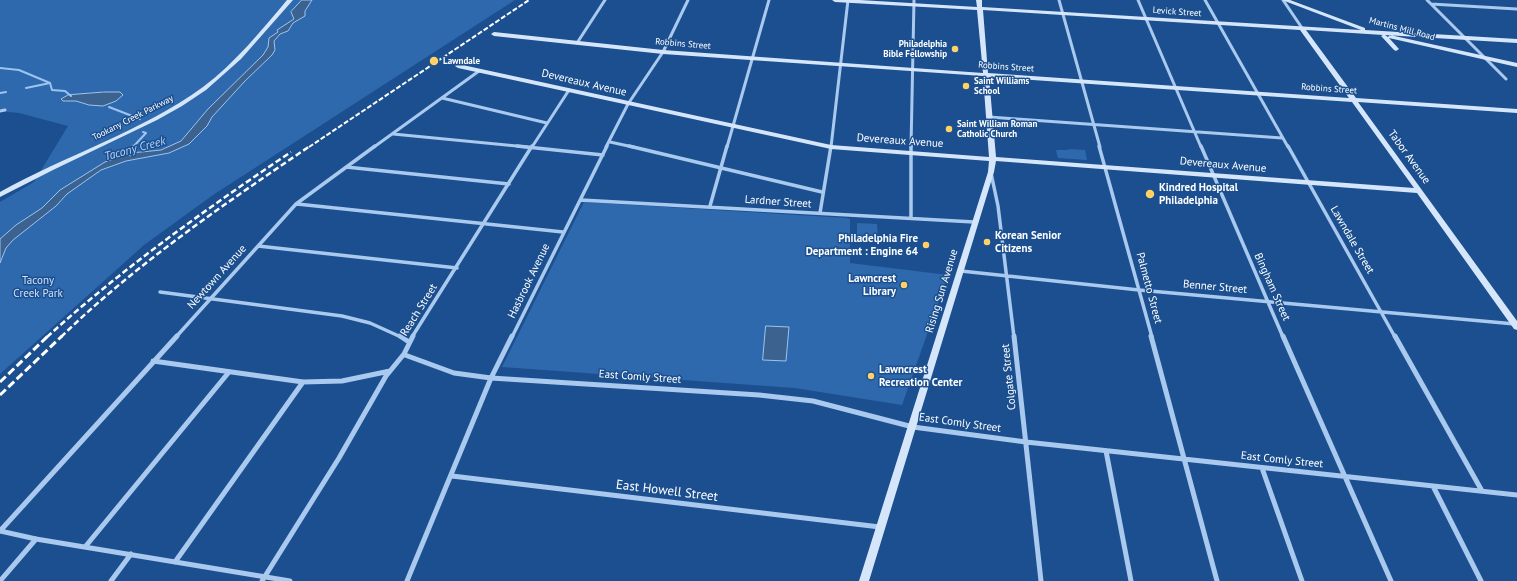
<!DOCTYPE html>
<style>
body{margin:0}
canvas{display:block;background:#1b4f8f}
</style>
<canvas width="1517" height="581"></canvas>
<script>
const ctx = document.querySelector('canvas').getContext('2d');
ctx.lineJoin = 'round';
function fill(path, color) { ctx.fillStyle = color; ctx.fill(path, 'evenodd'); }
function trace(path, color, width, dash) { ctx.strokeStyle = color; ctx.lineWidth = width; ctx.lineCap = dash ? 'butt' : 'round'; ctx.setLineDash(dash || []); ctx.stroke(path); }
function label(font, color, halo, rows, align = 'center') {
  ctx.font = font + ' "PT Sans",sans-serif'; ctx.lineWidth = 3; ctx.setLineDash([]); ctx.textBaseline = 'middle'; ctx.strokeStyle = halo; ctx.fillStyle = color; for (const [text, x, y, turn = 0] of rows) {
    ctx.save(); ctx.translate(x, y); ctx.rotate((+turn || 0) * Math.PI / 180); ctx.textAlign = isNaN(turn) ? turn : align; if (halo) ctx.strokeText(text, 0, 0); ctx.fillText(text, 0, 0); ctx.restore();
  }
}
fill(new Path2D(`
 M0,0H515L213,195L144,245L0,374V202L34,182L68,126L19,113L0,111Z
 M1069,149L1085,150L1087,160L1058,158L1056,150H1068Z
 M584,202L846,218L850,219V263L948,275L902,405L795,388L502,367Z
 M857,223L877,224L878,241H857Z`), '#2e69ad');
const water = new Path2D(`
 M302,0H312L305,11V16L293,23L288,31L280,34L274,41L275,50L272,55L245,81L212,117L207,126L189,144L169,153L126,161L101,170L67,194L56,206L13,240L6,248L0,263V239L16,225L42,208L60,190L105,162L131,153L161,150L181,141L208,109L263,55L268,47L269,38L278,32L277,30L294,19L291,12Z
 M104,92H120L123,95L116,101L103,106L89,105L76,101H63L61,99L68,95Z
 M766,326L789,327L786,361L763,360Z`);
fill(water, '#3c6290');
trace(water, '#9cc4f0', 1);
trace(new Path2D(`
 M0,68L19,70L50,83
 M26,88L50,83L52,90L65,91L71,96
 M0,93L6,92
 M109,107L140,119
 M133,147L146,133L143,132`), '#9cc4f0', 2);
trace(new Path2D(`
 M130,155L133,146`), '#9cc4f0', 2.5);
trace(new Path2D(`
 M1059,0L1100,147
 M1138,0L1201,147
 M1205,0L1288,147
 M1283,0L1302,28
 M1427,0L1506,79
 M1431,4L1517,9
 M577,43L605,0
 M442,98L547,123
 M0,111L5,110
 M989,117L1282,138
 M393,134L527,147
 M610,142L633,147
 M374,147L479,71
 M532,147L569,90
 M606,147L628,104L663,52L688,0
 M727,147L769,0
 M831,147L848,0
 M911,147L914,0`), '#a9c9ee', 3);
trace(new Path2D(`
 M517,146L603,155
 M629,146L822,192
 M1099,146L1152,337
 M1201,146L1283,337
 M1288,146L1395,337
 M346,167L509,184
 M991,173L998,206L1014,337
 M581,200L974,222
 M297,204L563,232
 M710,206L727,146
 M820,213L831,146
 M911,218V146
 M258,246L457,268
 M961,271L1139,290L1515,324
 M160,292L342,316L370,323L401,337
 M176,337L296,204L375,146
 M412,337L532,146
 M512,337L607,146`), '#a9c9ee', 3.5);
trace(new Path2D(`
 M400,336L409,342
 M1014,336L1041,581
 M1151,336L1217,581
 M1283,336L1391,581
 M1395,336L1482,491
 M405,355L454,373L491,378L759,395L813,401L913,427L1026,442L1517,495
 M153,361L303,382L342,381L390,371
 M1106,451L1131,581
 M1262,468L1302,581
 M452,476L880,527
 M1433,486L1481,581
 M0,531L177,336
 M0,531L36,539L290,581
 M85,547L229,372
 M175,562L303,382
 M0,581L36,539
 M111,581L131,554
 M262,581L339,458L386,376L404,354L413,336
 M407,581L491,378L512,336`), '#a9c9ee', 5);
fill(new Path2D(`
 M287,0H293L241,59L206,90L182,106L157,120L53,170L0,197V192C66,155 141,132 203,87C235,63 261,31 287,0Z
 M832,0H860L977,7L976,0H982V7L1361,30L1282,0H1290L1365,28V30L1517,39V43L1385,35L1388,37L1390,35L1517,63V67L1389,38L1399,49L1396,51L1394,50L1382,37L1381,36L1383,35L1306,30L1356,98L1517,109V113L1358,102L1517,321V330L1514,329L1417,193L996,161L994,172L869,581H859L988,172L989,161L831,149L458,68L455,66L458,64L831,145L989,157L983,76L663,54L494,36L491,34L494,32L663,50L983,73L977,10L835,2ZM983,10L1300,30L1349,98L988,73ZM989,77L1352,102L1414,188L996,157Z`), '#d6e6fa');
trace(new Path2D(`
 M309,147L529,0`), '#fff', 2, [5, 2]);
trace(new Path2D(`
 M47,337C123,268 206,209 291,152
 M61,337C136,264 223,205 310,146`), '#fff', 2.5, [6, 3]);
trace(new Path2D(`
 M0,382L48,336
 M0,395L62,336`), '#fff', 3, [8, 3.5]);
for (const [x, y, r, color] of [
 [955,49,4,"#ffd166"],
 [434,61,5,"#ffd166"],
 [966,86,4,"#ffd166"],
 [949,129,4,"#ffd166"],
 [1150,194,5,"#ffd166"],
 [987,242,4,"#ffd166"],
 [926,245,4,"#ffd166"],
 [904,285,4,"#ffd166"],
 [871,376,4,"#ffd166"]
]) { const dot = new Path2D(); dot.arc(x, y, r, 0, 2 * Math.PI); ctx.fillStyle = color; ctx.fill(dot); trace(dot, '#1b4f8f', 1.5); }
label('9px', '#fff', '#1b4f8f', [
 ["Levick Street",1177,12,4],
 ["Martins Mill Road",1402,29,15],
 ["Robbins Street",683,44,5],
 ["Robbins Street",1006,67,4],
 ["Robbins Street",1329,89,4],
 ["Tookany Creek Parkway",133,118,-27]
]);
label('bold 9px', '#fff', '#1b4f8f', [
 ["Philadelphia",947,44,"right"],
 ["Bible Fellowship",947,54,"right"],
 ["Lawndale",443,61],
 ["Saint Williams",974,81],
 ["School",974,91],
 ["Saint William Roman",957,124],
 ["Catholic Church",957,134]
], 'left');
label('11px', '#fff', '#1b4f8f', [
 ["Devereaux Avenue",584,83,13],
 ["Devereaux Avenue",900,141,4],
 ["Tabor Avenue",1409,157,54],
 ["Devereaux Avenue",1223,165,5],
 ["Lardner Street",778,202,4],
 ["Lawndale Street",1352,240,60],
 ["Newtown Avenue",217,277,-48],
 ["Hasbrook Avenue",529,281,-64],
 ["Benner Street",1215,287,5],
 ["Bingham Street",1272,287,66],
 ["Palmetto Street",1149,288,75],
 ["Rising Sun Avenue",942,291,-73],
 ["Reach Street",419,310,-58],
 ["East Comly Street",640,377,4],
 ["Colgate Street",1009,377,-96],
 ["East Comly Street",960,423,8],
 ["East Comly Street",1282,460,6]
]);
label('bold 11px', '#fff', '#1b4f8f', [
 ["Kindred Hospital",1159,188],
 ["Philadelphia",1159,201],
 ["Korean Senior",995,236],
 ["Citizens",995,249],
 ["Philadelphia Fire",918,239,"right"],
 ["Department : Engine 64",918,252,"right"],
 ["Lawncrest",896,279,"right"],
 ["Library",896,292,"right"],
 ["Lawncrest",879,370],
 ["Recreation Center",879,383]
], 'left');
label('11px', '#cfe3fa', '#1b4f8f', [
 ["Tacony",38,281],
 ["Creek Park",38,294]
]);
label('italic 12px', '#b5d3f5', '#1b4f8f', [
 ["Tacony Creek",135,149,-15]
]);
label('13px', '#fff', '#1b4f8f', [
 ["East Howell Street",667,491,7]
]);
</script>
